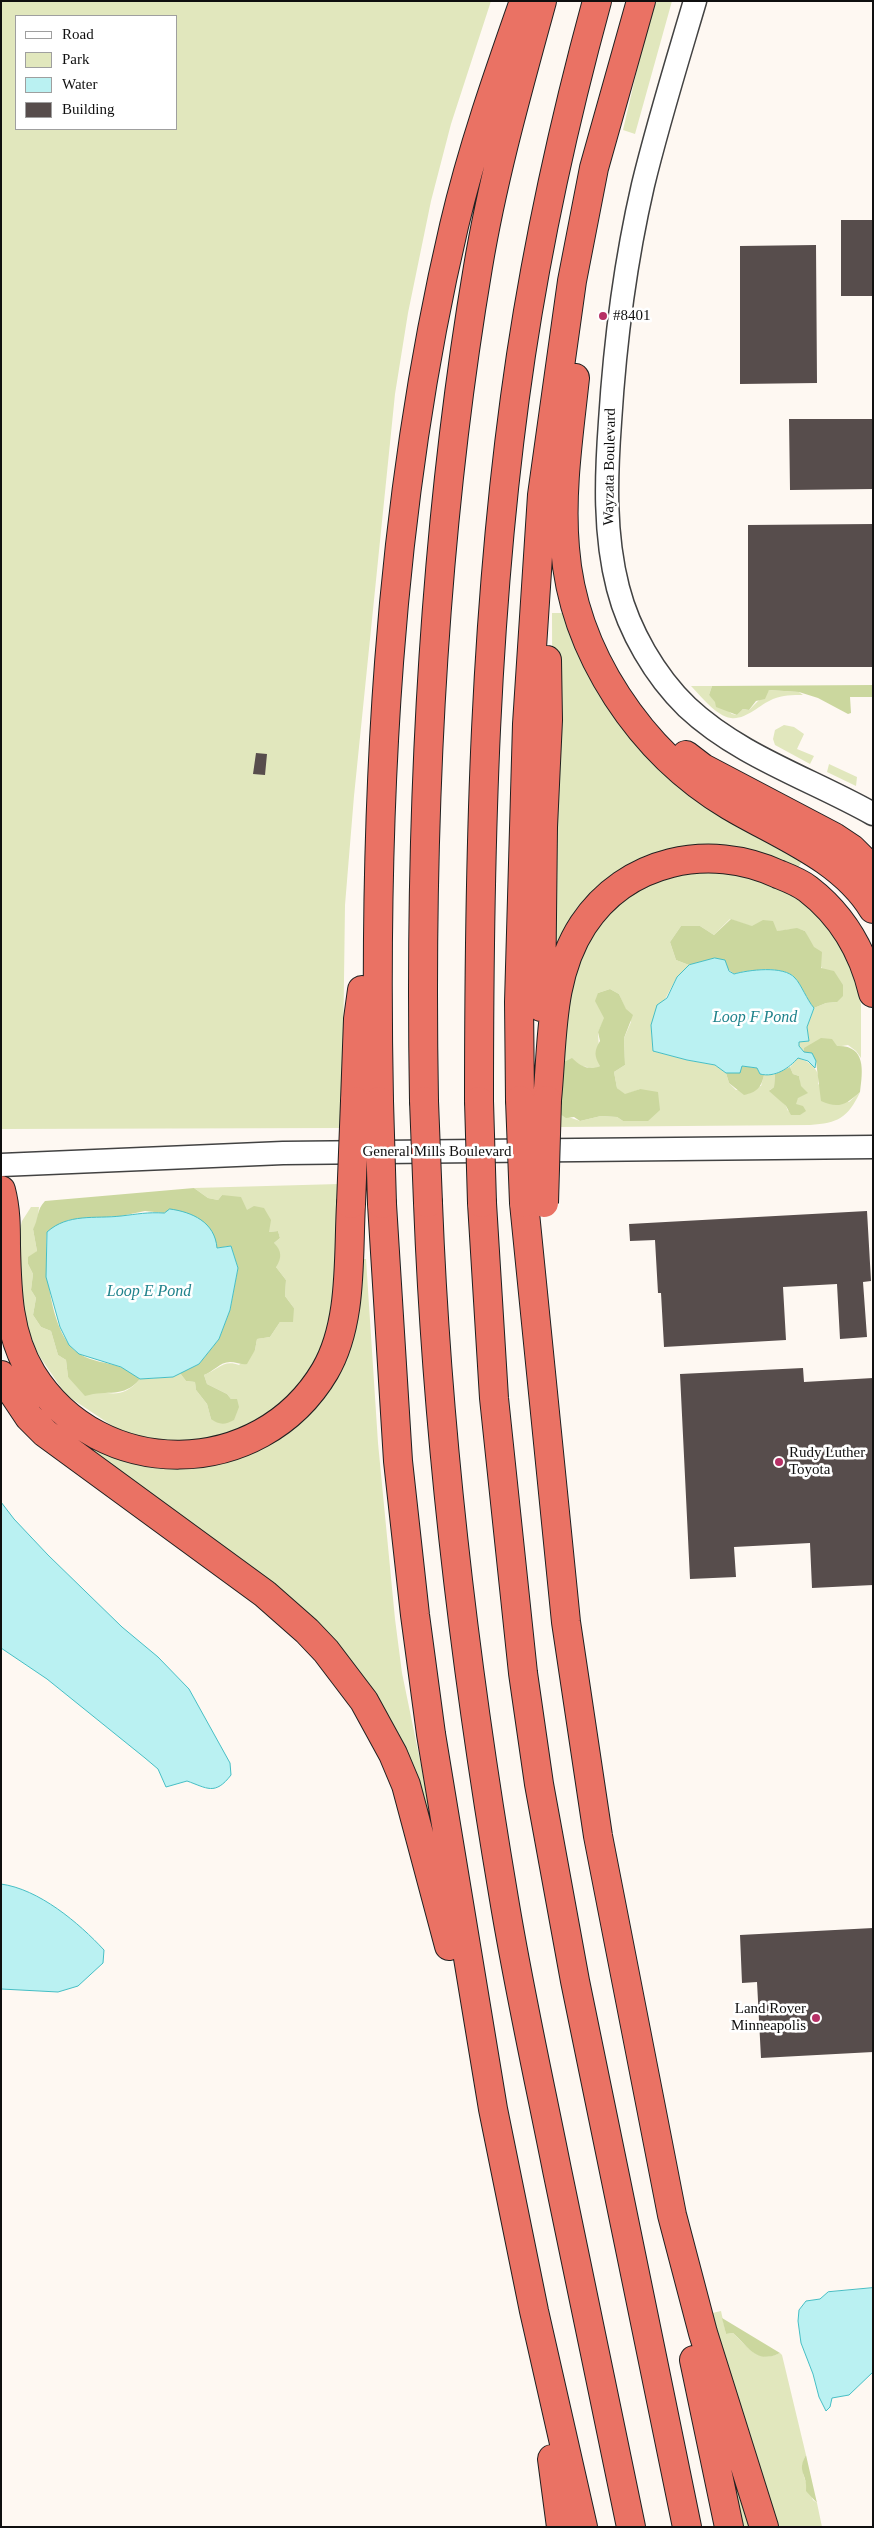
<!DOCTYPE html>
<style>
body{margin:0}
#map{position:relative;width:874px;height:2528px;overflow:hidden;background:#fef8f2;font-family:Georgia,serif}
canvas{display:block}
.frame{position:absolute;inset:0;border:2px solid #0f0f0f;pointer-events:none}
.legend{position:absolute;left:15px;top:15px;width:162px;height:115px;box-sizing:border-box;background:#fff;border:1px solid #9f9f9f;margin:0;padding:6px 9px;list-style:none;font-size:15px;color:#0f0f0f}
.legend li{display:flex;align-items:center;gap:10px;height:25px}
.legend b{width:25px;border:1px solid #9f9f9f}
</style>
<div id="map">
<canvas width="874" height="2528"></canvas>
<div class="frame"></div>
<ul class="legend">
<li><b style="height:6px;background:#fff"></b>Road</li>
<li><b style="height:14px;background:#e1e7bd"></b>Park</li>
<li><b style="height:14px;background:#baf1f2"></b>Water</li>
<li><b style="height:14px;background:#574d4c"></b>Building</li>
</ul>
</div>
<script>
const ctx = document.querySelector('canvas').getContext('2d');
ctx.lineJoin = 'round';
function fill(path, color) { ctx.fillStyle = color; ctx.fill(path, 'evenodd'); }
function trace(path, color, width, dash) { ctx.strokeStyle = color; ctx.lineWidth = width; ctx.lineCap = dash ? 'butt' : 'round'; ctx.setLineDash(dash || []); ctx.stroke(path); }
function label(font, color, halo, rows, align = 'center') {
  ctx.font = font + ' Georgia,serif'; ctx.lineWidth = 5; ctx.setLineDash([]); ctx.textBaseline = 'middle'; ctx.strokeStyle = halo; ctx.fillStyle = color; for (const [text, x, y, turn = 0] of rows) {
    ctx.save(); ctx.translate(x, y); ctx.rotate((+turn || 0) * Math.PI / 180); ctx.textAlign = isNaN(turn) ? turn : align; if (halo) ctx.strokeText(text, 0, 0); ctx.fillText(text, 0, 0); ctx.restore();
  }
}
fill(new Path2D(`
 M1,1H491L451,124L431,201L408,313L395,394L354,796L345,905L342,1128L1,1129ZM16,16H176V129H16Z
 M653,1H672L635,134L623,130Z
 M552,613H569L600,686L804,858L798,868L769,855L740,848L725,846L672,851L553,958Z
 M691,686H712L709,695L732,714L737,715L743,709L749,710L769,690L799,692L803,695C792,695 783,695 773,699C759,705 746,720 731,718C716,716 701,696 691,686Z
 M784,725L794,727L804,734L797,749L814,756L810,764L775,745L773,739L775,730Z
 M829,764L857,777L856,786L827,772Z
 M671,872H732L787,892L811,908L842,947L854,976L861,1004V1058L856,1051L848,1045L804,1052L799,1046V1042L809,1041L807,1027L814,1008L826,1003L837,1002L805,931C795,927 788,930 778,931C762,931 745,924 730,919L714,935L700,926H681L670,942L676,960L689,965L677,977L651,1025L653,1051L687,1060L715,1065L726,1073L729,1083L736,1090L761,1086L764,1075L775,1074L774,1087L770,1090L786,1106L788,1111C799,1101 802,1090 799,1076L793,1074L790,1067L798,1058C811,1062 821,1070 818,1084L849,1102L860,1092C848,1118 838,1123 810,1125L560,1127V1114L580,1121L601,1116L617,1117L623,1121H647L640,1089L625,1095L617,1088L614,1072L625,1065L624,1038L631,1022L619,994L610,989L598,993L605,1018L598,1032L600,1066L592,1070L587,1067L562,1063L566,981L614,900Z
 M339,1184L335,1291L328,1341L291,1399L225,1439L151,1442L114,1427L66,1395L38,1354L24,1318L20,1293V1229L22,1221L31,1207H39L37,1223L33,1229L37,1251L28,1264L33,1274L31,1290L36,1298L33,1315L41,1327L51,1331L58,1355L66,1360L68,1377C94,1389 118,1406 140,1379L173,1377L180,1373L186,1381L195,1382L196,1390L207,1404L211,1419L231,1399L227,1394L207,1384L204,1375C218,1370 223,1359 239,1365L255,1350L257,1339L270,1337L280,1322L294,1308L285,1296L286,1280L276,1267L274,1243L280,1238L278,1231L269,1232L247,1211L222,1195L218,1200L208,1198L194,1188Z
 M358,1259H366L378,1443L395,1619L402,1673L430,1809L421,1810L370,1696L65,1437L69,1430L139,1461L301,1414Z
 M721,2311L726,2334L733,2333C747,2346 757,2364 780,2353L782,2355L806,2455C797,2470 808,2484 813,2500L817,2503L822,2527H773L708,2314Z
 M743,2489L757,2527H741L734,2492Z`), '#e1e7bd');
fill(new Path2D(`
 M873,685V697H850L851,713L848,714L818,698L799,692L769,690L765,699L756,701L749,710L743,709L737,715L716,707L715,702L709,695L712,686Z
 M731,919L752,926L763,920L773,921L777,931L797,928L805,931L814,947L822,952L821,968L834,971L843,985V996L837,1002L826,1003L814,1008C807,1000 801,984 795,978C784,965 748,970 734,974L715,958L689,965L676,960L670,942L681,926H700L714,935Z
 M610,989L619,994L626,1009L633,1015L624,1038L625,1065L614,1072L617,1088L625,1094L640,1089L658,1092L660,1110L648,1121H623L617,1117L601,1116L580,1121L574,1117L566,1118L560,1114L562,1063L572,1058C580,1066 589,1071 600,1066C594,1056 594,1051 600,1041L598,1032L604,1018L595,1001L598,993Z
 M821,1038L832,1039L837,1046C866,1045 863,1070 860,1092C846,1105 838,1109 821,1101L816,1061L804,1052V1048Z
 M742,1066L757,1068L760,1074L764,1075C761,1088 757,1092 744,1095L729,1083L726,1073H739Z
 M790,1067L793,1074L799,1076L801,1086L808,1093L798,1098L796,1104L803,1106L806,1111L800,1115H791L786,1106L769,1091L774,1087L775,1074Z
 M194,1188L208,1198L218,1200L222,1195L241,1197L247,1210L254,1206L264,1208L271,1220L269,1232L278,1231L280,1238L274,1243C282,1251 282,1258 276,1267L286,1280L285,1296L294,1308L293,1322H280L270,1337L257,1339L255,1350L247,1364C240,1365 236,1362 230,1362C220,1362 213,1372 204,1375L207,1384L227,1394L231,1399H237L239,1407L234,1420C225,1425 219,1425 211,1419L207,1404L196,1390L195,1382L186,1381L180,1373L199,1364L219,1339L230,1310L238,1268L231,1246L217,1248L164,1213L145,1211L121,1216L68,1220L47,1232C44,1263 50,1337 80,1354C92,1362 107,1362 120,1367C127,1369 134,1375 140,1379C123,1399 108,1389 85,1396L68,1377L66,1360L58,1355L51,1331L41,1327L33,1315L36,1298L31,1290L33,1274L28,1264V1257L37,1251L33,1229C39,1219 36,1210 45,1201Z
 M722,2318L780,2353C756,2365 748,2346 733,2333L726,2334Z
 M806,2455L817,2503L806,2491C808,2474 796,2472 806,2455Z`), '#cbd79e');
const water = new Path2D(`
 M715,958L725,960L729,971L734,974C748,970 784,965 795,978C801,984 807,1000 814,1008L807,1027L809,1041L799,1042V1046L804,1052L812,1053L816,1061L815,1068L808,1061L798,1058C789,1068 775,1078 760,1074L757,1068L742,1066L740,1073H726L715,1065L687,1060L653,1051L651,1025L657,1005L667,998L677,977L689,965Z
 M170,1209C192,1212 215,1222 217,1248L231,1246L238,1268L230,1310L219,1339L199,1364L173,1377L140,1379L121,1367L79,1354L69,1345L60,1327L46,1277L47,1232C68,1213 95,1219 121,1216C138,1214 147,1212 164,1213Z
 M1,1502L14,1519L48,1555L122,1627L158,1657L189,1689L230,1763L231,1775C215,1796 207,1788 187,1781L166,1787L158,1769L145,1758L47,1679L1,1648Z
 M1,1884C39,1889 79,1923 104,1950L103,1963L78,1986L58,1992L1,1989Z
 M873,2288V2372L849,2395L832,2398L830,2407L826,2411L819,2397L813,2374L801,2343L798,2321L799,2310L806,2301L820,2299L828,2292Z`);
fill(water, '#baf1f2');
trace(water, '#46bec4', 1);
fill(new Path2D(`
 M841,220H873V296H841Z
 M816,245L817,383L740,384V246Z
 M789,419H873V489L790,490Z
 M873,524V667H748V525Z
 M256,753L267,754L265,775L253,774Z
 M867,1211L871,1281L863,1282L867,1337L840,1339L837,1284L783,1287L786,1340L664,1347L661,1293H658L655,1240L630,1241L629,1224Z
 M803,1368L804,1382L873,1378V1585L812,1588L810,1543L734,1547L736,1577L690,1579L680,1374Z
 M873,1928V2052L761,2058L757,1982L742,1983L740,1935Z`), '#574d4c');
const minor = new Path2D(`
 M695,1C677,62 658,123 643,185C625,263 615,342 610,422C606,477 604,534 618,588C629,631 655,676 687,707C739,756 811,779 873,814
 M1,1165L283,1153L873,1147`);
const highway = new Path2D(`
 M575,378C569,434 560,492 565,548C573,653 641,753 730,806C779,835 842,858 873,909
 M686,755L703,768L834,837L852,849L873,870
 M541,1007L543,827L548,720L547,660
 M520,1100L519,1002L527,724L542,495L572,281L594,168L641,1
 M547,1100C553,1041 549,977 583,925C626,860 709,842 778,874C788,878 799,882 808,889C843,916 863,951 873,993
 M355,1101L358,1019L362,990
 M379,1101C373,809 387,512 454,226C472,149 498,75 524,1
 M424,1101C419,825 432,539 478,267C493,177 518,89 542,1
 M479,1101C479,852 484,602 521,355C539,236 565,118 597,1
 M1,1190C6,1209 6,1227 6,1246C7,1291 8,1335 32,1374C100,1483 260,1481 325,1371C353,1323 348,1257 351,1204
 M428,1203C437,1437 465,1669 504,1899C519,1990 539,2080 557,2170C582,2289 606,2408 631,2527
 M482,1203L494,1398L523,1673L539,1784L575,1981L687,2527
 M524,1203L566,1622L598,1836L672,2215L703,2333L764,2527
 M382,1204L398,1461L415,1615L431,1734L493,2109L534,2311L583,2527
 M1,1375L29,1417L45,1433L265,1594L307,1631L326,1651L364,1701L393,1754L406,1785L449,1946
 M694,2360L729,2527
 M552,2459L561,2527`);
trace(minor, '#424242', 25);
trace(highway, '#202020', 30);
trace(minor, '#fff', 22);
trace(highway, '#ea7264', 28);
const highwayBridge = new Path2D(`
 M520,1100L524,1203
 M379,1101L382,1204
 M424,1101L428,1203
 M479,1101L482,1203
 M544,1203L547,1100
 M351,1204L355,1101`);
trace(highwayBridge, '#202020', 30, []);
trace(highwayBridge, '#ea7264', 28);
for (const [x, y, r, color] of [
 [603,316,5,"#b63065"],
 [779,1462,5,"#b63065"],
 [816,2018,5,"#b63065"]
]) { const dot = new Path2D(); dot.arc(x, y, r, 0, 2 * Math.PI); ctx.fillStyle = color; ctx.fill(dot); trace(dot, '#fff', 2); }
label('15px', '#0f0f0f', '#fff', [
 ["#8401",613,316],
 ["Rudy Luther",789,1453],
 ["Toyota",789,1470],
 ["Land Rover",806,2009,"right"],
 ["Minneapolis",806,2026,"right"]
], 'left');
label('15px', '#0f0f0f', '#fff', [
 ["Wayzata Boulevard",610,467,-89],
 ["General Mills Boulevard",437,1152]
]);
label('italic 16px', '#1e828b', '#fff', [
 ["Loop F Pond",755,1018],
 ["Loop E Pond",149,1292]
]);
</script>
